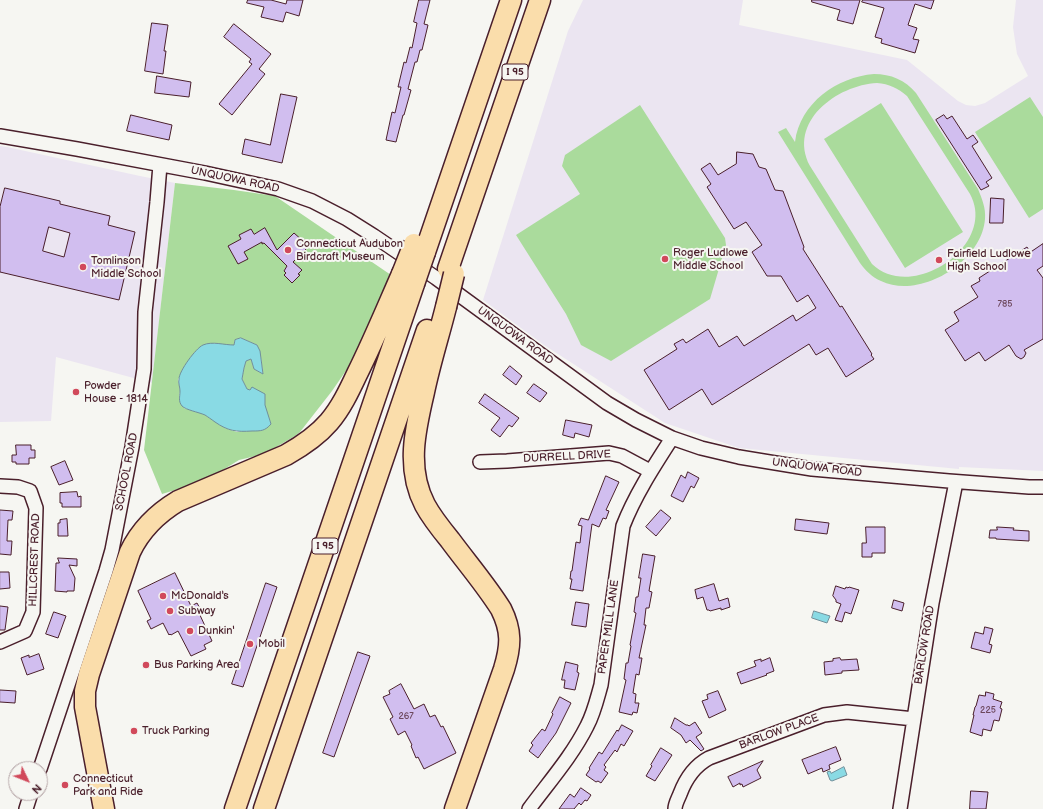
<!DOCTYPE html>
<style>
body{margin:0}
#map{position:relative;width:1043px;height:809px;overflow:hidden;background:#f6f6f2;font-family:"Balsamiq Sans",sans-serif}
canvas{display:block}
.north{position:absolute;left:8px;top:761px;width:40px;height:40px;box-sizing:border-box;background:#f6f6f2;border:1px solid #b1a0a2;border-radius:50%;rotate:133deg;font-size:11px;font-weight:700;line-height:16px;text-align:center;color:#4a1f2b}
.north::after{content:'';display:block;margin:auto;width:14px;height:18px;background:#d1495b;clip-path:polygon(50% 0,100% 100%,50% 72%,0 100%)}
</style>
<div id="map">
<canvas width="1043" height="809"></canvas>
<div class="north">N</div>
</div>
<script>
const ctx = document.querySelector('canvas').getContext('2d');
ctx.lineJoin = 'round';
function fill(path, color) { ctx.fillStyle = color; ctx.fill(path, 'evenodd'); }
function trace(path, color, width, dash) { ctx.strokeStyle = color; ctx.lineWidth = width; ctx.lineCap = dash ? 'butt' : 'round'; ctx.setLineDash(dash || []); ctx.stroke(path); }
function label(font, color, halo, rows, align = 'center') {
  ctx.font = font + ' "Balsamiq Sans",sans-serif'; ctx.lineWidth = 4; ctx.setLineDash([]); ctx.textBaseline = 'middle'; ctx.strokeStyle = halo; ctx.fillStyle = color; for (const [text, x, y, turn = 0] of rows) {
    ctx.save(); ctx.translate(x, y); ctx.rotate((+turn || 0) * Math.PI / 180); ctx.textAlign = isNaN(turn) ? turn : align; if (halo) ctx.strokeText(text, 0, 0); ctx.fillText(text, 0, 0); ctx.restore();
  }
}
fill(new Path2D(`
 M583,0H743L739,25L907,60L958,101L966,105L975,106L985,103L1028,76L1017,54L1013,27L1016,0H1043V471L959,467V469L739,448L665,423L544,345L483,300L568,31Z
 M0,146L7,147L140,176L175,183L152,383L56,357L51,421L0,422Z`), '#ebe5f1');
fill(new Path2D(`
 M874,74C891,74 905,80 916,93L978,189C982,199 986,208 985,219C982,262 920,300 881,281C872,277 866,271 860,263L778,132L786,128L795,142C800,103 837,77 874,74ZM877,83C889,84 898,88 907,96L970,194C998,245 912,303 872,264L810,166C787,122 837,85 877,83Z
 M1030,97L1043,117V209L1029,218L975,132Z
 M881,103L963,232L905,268L824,139Z
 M640,105L725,238L726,245L710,299L611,361L581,345L566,314L516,235L580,194L562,166L565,155Z
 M175,183L234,190L275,196L391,275L354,359L332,391L300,432L295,436L264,454L239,460L218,473L195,484L162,494L144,450ZM241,338L257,345L261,358L263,374L254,369L251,359L246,361L244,368L242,379L247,389L265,394L264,405L271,424L237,432L225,428L206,415L190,409H185L179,398L180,391L178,379L214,343L223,345H234L235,340Z`), '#aadb9c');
const water = new Path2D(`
 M241,338L257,345L260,351L263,374L254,369L251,359L246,361L244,368L242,379L247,389L250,390L252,387L265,394V405L271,424C265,431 261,431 252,431C236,432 228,431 215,422C211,419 208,417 205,415C198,412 186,410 182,406C178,401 180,397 180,391C180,387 178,383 179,379C179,371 196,348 203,345C212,341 224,345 234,345L235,340Z
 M814,611L830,616L827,623L812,618Z
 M844,767L847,775L832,781L830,780L827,772L830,771L831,773Z`);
fill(water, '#89dae4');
trace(water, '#708f9a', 1);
const building = new Path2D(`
 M248,0H271L286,4L287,0H303L299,16L286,12L283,22L261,17L264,7L247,3Z
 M419,0H430L424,24L428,25L422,50H420L417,62H415L408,89L411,90L404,115H403L396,142L386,140L392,112L395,113L401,87H398L404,62L406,63L410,47L412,48L417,23L414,22Z
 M812,0H860L853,24L837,20L840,10L812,2Z
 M863,0H934L931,9L915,4L908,25L917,28L913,39L919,40L915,53L881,43L882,39L875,37L884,8L862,2Z
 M152,23L168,25L164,51H166L163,74L145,71Z
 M234,24L271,54L259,69L265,74L232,115L219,104L252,64L249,62L251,59L224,37Z
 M157,76L191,82L189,97L155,93Z
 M281,94L297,97L282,163L242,154L245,139L270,145Z
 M131,115L172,125L169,140L127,131Z
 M944,115L947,119L952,116L967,139L973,135L978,142L972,146L992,178L986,182L989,186L981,190L936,120Z
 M737,152L753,154L759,167L766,169L775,190L783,191L804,247L803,249L840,307L842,306L872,354L871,355L874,359L846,377L828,348L816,355L809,344L712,405L702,389L669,410L644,370L677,349L674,344L683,339L686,343L708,329L719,347L737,336L744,346L793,315L796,321L816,308L808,295L797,302L781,276H767L752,252L762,245L746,222L734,229L707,187L711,184L701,169L710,163L718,175L736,164Z
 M5,188L60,201V204L110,216L108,225L135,232L119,300L0,272V207ZM49,227L70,233L64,257L43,251Z
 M991,198L1004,199L1003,223H990Z
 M265,228L277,250L294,233L303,241L304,239L310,245L293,262L302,270L298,274L300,275L292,283L284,275L286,273L284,271L287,266L264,243L262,244V242L244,252L248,259L238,264L228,246L241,239L239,235L251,229L254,234Z
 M1043,244V266L1037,270L1043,278V339L1024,350L1026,353L1024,357L1021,359L1016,356L1009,345L985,361L979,352L965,361L945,330L959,321L954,312L978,297L971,286L980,281L979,278L1027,247L1030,252Z
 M510,366L522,376L516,385L503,375Z
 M534,384L547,393L540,402L527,393Z
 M485,394L519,418L512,427L509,425L500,437L491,430L500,418L479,403Z
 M566,420L592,425L589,437L575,433L574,438L563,435Z
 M16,445H31V450H35V458H29V464H16V462H12V455H16Z
 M65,461L73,480L59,485L51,467Z
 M688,472L699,478L694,488L691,486L683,502L671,496L681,475L685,478Z
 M606,476L619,482L606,510L609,511L606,519L603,518L599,527L592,524L583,591L570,589L572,579H570L571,571H572L576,542L580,543L582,526L578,525L581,518L588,520Z
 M77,492L78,497L81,496V507H62V503H60V493Z
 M0,510L13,511L12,520H8L7,541H12L11,555L0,554Z
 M661,510L671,518L656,536L646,527Z
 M67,519L68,536H58V523H60V520Z
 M796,519L829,523L827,534L795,530Z
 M866,527H885V553H872V557H862V543H866Z
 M997,527L1014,528L1013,530L1029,531V541L996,539V538H989L990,530H997Z
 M643,554L655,556L649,591L652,592L649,608H646L644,625H646L639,658H642L639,675L636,674L633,693L636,694L635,703H639L637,713L633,712L632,715L619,712L626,680L624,679L626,663H628L631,646L630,645L636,613L634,612L636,597H638L641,578H639Z
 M58,558L77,559V566L69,565L75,578L74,591H67V592L55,591L56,563H59Z
 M0,572H9L10,588L0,589Z
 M175,573L191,606L197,603L202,612L199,613L212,641L204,645L206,649L191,656L178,631L171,635L170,634L169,635L163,623L151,629L147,621L151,619L138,591Z
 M266,583L277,587L243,687L232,684Z
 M714,584L719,601L728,598L730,607L721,610V608L710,611L709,610H707L703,597L697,599L695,590Z
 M836,586L845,589L846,587L848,588L849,587L859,590L851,614L845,612L842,622L835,620L841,604L836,602V600L833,596Z
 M894,600L904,603L902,611L892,608Z
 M576,602L589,604L586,627L572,625Z
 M0,606L8,607L5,630H0Z
 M54,612L66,616L58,638L46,634Z
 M985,627L993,629L989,644L992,645L990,653L971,648L975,632L983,634Z
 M358,652L370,656L334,757L323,753Z
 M39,654L44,669L27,675L21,658L29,655V657Z
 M770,658L774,671L766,674L767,675L741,684L737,673L756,666L754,661L761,659V661Z
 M840,658L841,660L857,659L859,670L842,671V673L825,675L824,662L833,661V659Z
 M566,662L578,665L577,672L579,673L575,690L564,688L565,680H562Z
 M401,684L414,709L424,704L430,717L435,715L441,727L443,726L456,753L424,769L418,757L416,758L411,746L412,745L405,731L398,735L390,719L393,717L383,697L390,694L389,691Z
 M0,690L16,691L15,703L0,702Z
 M718,691L726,710L709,718L702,701L708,699L707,695Z
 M986,692L994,694L993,699L1002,702L1000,708L1002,709L999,721L994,720L991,731L983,729L982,736L970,732L974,715H973L975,707L976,706L979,695L985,696Z
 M560,697L571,703L556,733L538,758L529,751L533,745L531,743L542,729L545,731L553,714L552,713Z
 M675,718L686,725H688L689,726L695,722L702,733L696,737L704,749L701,751L690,740L686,743L681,735L671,728Z
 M622,725L633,731L624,746L621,744L617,752L615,750L604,765L606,767L604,770L608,773L601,783L598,781L596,782L586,775L590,769L589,768L599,752L602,754L617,730L618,731Z
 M836,747L841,760L829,765L830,769L823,772L822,768L808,774L802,760Z
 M661,748L672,755L655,781L646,776L652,766L651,765Z
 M763,761L757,770L761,778L743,787L742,784L740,785V783L733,787L728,777Z
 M581,788L591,795L587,801L585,800L581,805L579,803L574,809H559L570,794L574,797Z
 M971,791L988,792L986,809H970Z`);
fill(building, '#d1beef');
trace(building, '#4a1f2b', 1);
const minor = new Path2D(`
 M0,136L77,149L205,173L278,189L312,201L347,219L374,236L436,278L607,403L636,420L672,438L701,448L739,457L812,469L949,481L1029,487H1043
 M480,462L507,461L609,453L622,456L650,471
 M0,486L18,487L30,491L36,508L33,612L25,631L0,642
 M40,769L106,571L112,550L132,447L144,369L145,312L157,202L160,165
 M26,809L31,793
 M529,809C549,782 572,756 587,726C594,713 597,699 601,685L623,526C635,495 654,466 672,438
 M675,809C675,804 678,799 680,794C686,778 694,766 709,758L824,715L847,712L914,719
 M900,809L932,603L956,482`);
const highway = new Path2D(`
 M425,252L511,0
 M448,269L540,0
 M446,307C439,335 430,363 424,392C415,430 406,469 425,505C432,518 441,529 450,540C467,563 486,585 501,609C512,631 511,646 504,669L455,809
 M104,809L85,707V691L89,674L130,552C140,531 158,513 178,501L286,455C302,446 317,436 329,422C341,408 349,391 357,374C373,342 387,308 402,274
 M235,809L414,284
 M264,809L427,330`);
trace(minor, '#4a1f2b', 16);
trace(highway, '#4a1f2b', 23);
trace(minor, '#f6f6f2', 13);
trace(highway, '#faddab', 20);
const highwayBridge = new Path2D(`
 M402,274L414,244
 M414,284L425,252
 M446,307L454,274`);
trace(highwayBridge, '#4a1f2b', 23, []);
trace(highwayBridge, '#faddab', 20);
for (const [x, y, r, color] of [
 [288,250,4,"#d1495b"],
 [665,259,4,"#d1495b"],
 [939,260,4,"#d1495b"],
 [83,267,4,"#d1495b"],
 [76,392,4,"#d1495b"],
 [163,596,4,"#d1495b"],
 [170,611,4,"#d1495b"],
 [190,631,4,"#d1495b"],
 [250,644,4,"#d1495b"],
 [146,665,4,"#d1495b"],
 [134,731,4,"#d1495b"],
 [65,785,4,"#d1495b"]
]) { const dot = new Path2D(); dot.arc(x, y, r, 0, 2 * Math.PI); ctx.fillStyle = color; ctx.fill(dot); trace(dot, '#f6f6f2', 1.5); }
label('9px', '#6c475c', null, [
 ["785",1005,305],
 ["225",988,711],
 ["267",406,717]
]);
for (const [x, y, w] of [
 [515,72,26],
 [325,546,26]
]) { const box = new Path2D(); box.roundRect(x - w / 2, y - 8, w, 16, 3); ctx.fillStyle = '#f6f6f2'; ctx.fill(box); trace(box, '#4a1f2b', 1); }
label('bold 10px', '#4a1f2b', null, [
 ["I 95",515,72],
 ["I 95",325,546]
]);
label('11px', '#4a1f2b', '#f6f6f2', [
 ["UNQUOWA ROAD",235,180,12],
 ["UNQUOWA ROAD",515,336,36],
 ["DURRELL DRIVE",567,457,-3],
 ["UNQUOWA ROAD",817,468,7],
 ["SCHOOL ROAD",127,472,-79],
 ["HILLCREST ROAD",35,560,-88],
 ["PAPER MILL LANE",609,627,-82],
 ["BARLOW ROAD",925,645,-81],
 ["BARLOW PLACE",779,732,-20]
]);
label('11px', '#4a1f2b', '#f6f6f2', [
 ["Connecticut Audubon",296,244],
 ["Birdcraft Museum",296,257],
 ["Roger Ludlowe",673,253],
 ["Middle School",673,266],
 ["Fairfield Ludlowe",947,254],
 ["High School",947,267],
 ["Tomlinson",91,261],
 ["Middle School",91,274],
 ["Powder",84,386],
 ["House - 1814",84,399],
 ["McDonald's",171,596],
 ["Subway",178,611],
 ["Dunkin'",198,631],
 ["Mobil",258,644],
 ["Bus Parking Area",154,665],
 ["Truck Parking",142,731],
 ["Connecticut",73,779],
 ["Park and Ride",73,792]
], 'left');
</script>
